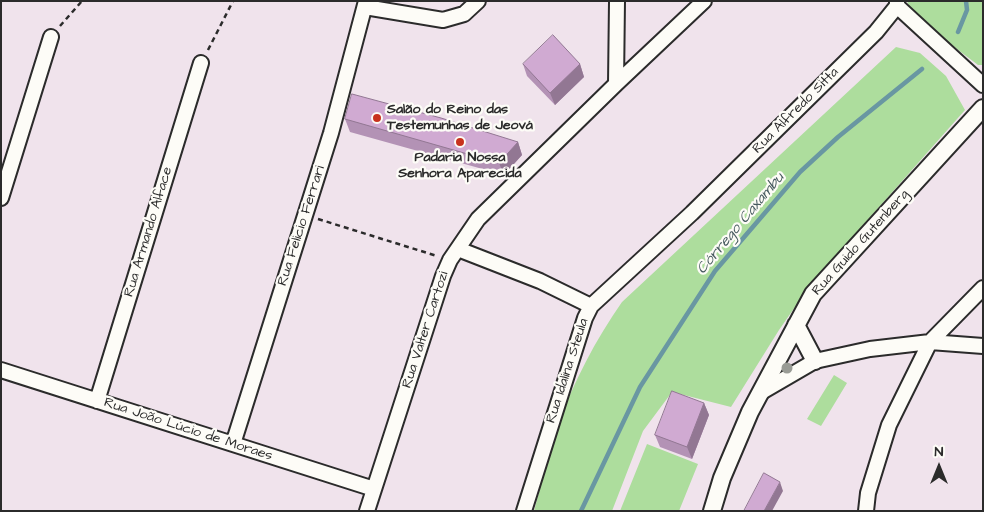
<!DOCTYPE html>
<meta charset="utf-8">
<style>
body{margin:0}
#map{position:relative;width:984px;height:512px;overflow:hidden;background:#f0e3ec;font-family:"Architects Daughter",sans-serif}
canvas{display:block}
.frame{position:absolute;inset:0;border:2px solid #2b2b2b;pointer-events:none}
.north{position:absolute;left:914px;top:442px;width:50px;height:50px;-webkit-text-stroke:4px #fdfcf7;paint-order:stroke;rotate:0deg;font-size:14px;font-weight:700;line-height:20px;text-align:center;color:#2b2b2b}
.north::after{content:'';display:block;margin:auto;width:18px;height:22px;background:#2b2b2b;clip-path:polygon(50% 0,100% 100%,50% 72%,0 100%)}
</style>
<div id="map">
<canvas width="984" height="512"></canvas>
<div class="frame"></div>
<div class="north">N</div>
</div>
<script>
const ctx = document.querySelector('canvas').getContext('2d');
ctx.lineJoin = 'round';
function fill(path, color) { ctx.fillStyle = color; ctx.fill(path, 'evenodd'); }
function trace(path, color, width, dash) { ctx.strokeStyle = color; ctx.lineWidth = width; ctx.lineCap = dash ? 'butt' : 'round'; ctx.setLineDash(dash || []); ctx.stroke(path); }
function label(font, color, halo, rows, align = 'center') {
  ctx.font = font + ' "Architects Daughter",sans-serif'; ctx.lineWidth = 4.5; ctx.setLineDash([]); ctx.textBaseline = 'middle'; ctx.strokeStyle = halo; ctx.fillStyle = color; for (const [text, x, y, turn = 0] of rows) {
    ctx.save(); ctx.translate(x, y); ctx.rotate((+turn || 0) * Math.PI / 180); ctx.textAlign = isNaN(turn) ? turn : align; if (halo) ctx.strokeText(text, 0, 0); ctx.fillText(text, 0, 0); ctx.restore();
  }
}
fill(new Path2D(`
 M907,1H983V65H978C962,52 912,18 907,1Z
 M896,47L920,53L946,76L965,110L811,284L779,330L731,407L672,392L643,431L612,511H534C542,482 548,453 558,425C573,383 596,339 622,302Z
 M834,375L847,383L821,426L807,419Z
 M647,444L698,464L679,511H620Z`), '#addd9d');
trace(new Path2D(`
 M958,32L967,10L966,1
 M581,511L640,387L715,271L800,172L838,137L922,69`), '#6997a2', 4.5);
const minor = new Path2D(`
 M897,6L983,85
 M365,7L443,20L464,14L478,1
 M616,84L617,1
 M1,198L51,37
 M458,249L540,281L591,306
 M1,370L374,489
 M760,393L815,361L870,349L930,342L983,346
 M97,401L201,63
 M233,444L331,133L366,1
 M367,511L443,276L450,260L478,219L616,84L704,1
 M524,511L585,318L591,306L692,213L876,32L897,6V1
 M866,511L868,493L889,425L930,342L983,288`);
const tertiary = new Path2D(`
 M796,325L815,361
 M712,511L722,478L750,412L813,294L983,108`);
trace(minor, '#2b2b2b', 18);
trace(tertiary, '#2b2b2b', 20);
trace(new Path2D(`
 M60,26L82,1
 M208,50L233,1
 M318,219L437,256`), '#2b2b2b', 2.5, [5, 4]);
trace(minor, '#fdfcf7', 14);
trace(tertiary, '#fdfcf7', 16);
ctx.fillStyle = '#999b95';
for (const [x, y] of [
 [787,368]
]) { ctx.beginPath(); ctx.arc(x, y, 5.5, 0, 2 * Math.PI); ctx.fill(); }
fill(new Path2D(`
 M523,64H580L584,77L555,105L527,76Z
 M345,119L518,142L522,155L504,175L350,132Z
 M704,403L709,415L692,459L660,447L655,435Z`), '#b392b5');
fill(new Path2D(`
 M580,64L584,77L555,105L550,93Z
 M518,142L522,155L504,175L499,163Z
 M704,403L709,415L692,459L687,447Z
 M780,482L783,491L772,511H764Z`), '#927793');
const building = new Path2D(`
 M553,35L580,64L550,93L523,64Z
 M352,94L441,118L518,142L499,163L345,119Z
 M672,391L704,403L687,447L655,435Z
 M764,473L780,482L764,511H744Z`);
fill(building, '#d0aad2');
trace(building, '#927793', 1);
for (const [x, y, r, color] of [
 [377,118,5,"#c8321e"],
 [460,142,5,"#c8321e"]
]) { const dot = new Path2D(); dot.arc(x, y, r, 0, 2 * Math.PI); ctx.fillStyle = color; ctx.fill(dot); trace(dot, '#fdfcf7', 2); }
label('bold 14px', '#2b2b2b', '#fdfcf7', [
 ["Salão do Reino das",387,110],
 ["Testemunhas de Jeová",387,126],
 ["Padaria Nossa",460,158,"center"],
 ["Senhora Aparecida",460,174,"center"]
], 'left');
label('14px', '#2b2b2b', '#fdfcf7', [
 ["Rua Alfredo Sitta",796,111,-45],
 ["Rua Felicio Ferrari",302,226,-72],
 ["Rua Armando Alface",149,232,-73],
 ["Rua Guido Gutenberg",861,243,-48],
 ["Rua Valter Cartozi",426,330,-72],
 ["Rua Idalina Steula",568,371,-72],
 ["Rua João Lúcio de Moraes",188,430,18]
]);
label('italic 15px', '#45585d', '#fdfcf7', [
 ["Córrego Caxambu",741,224,-50]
]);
</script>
